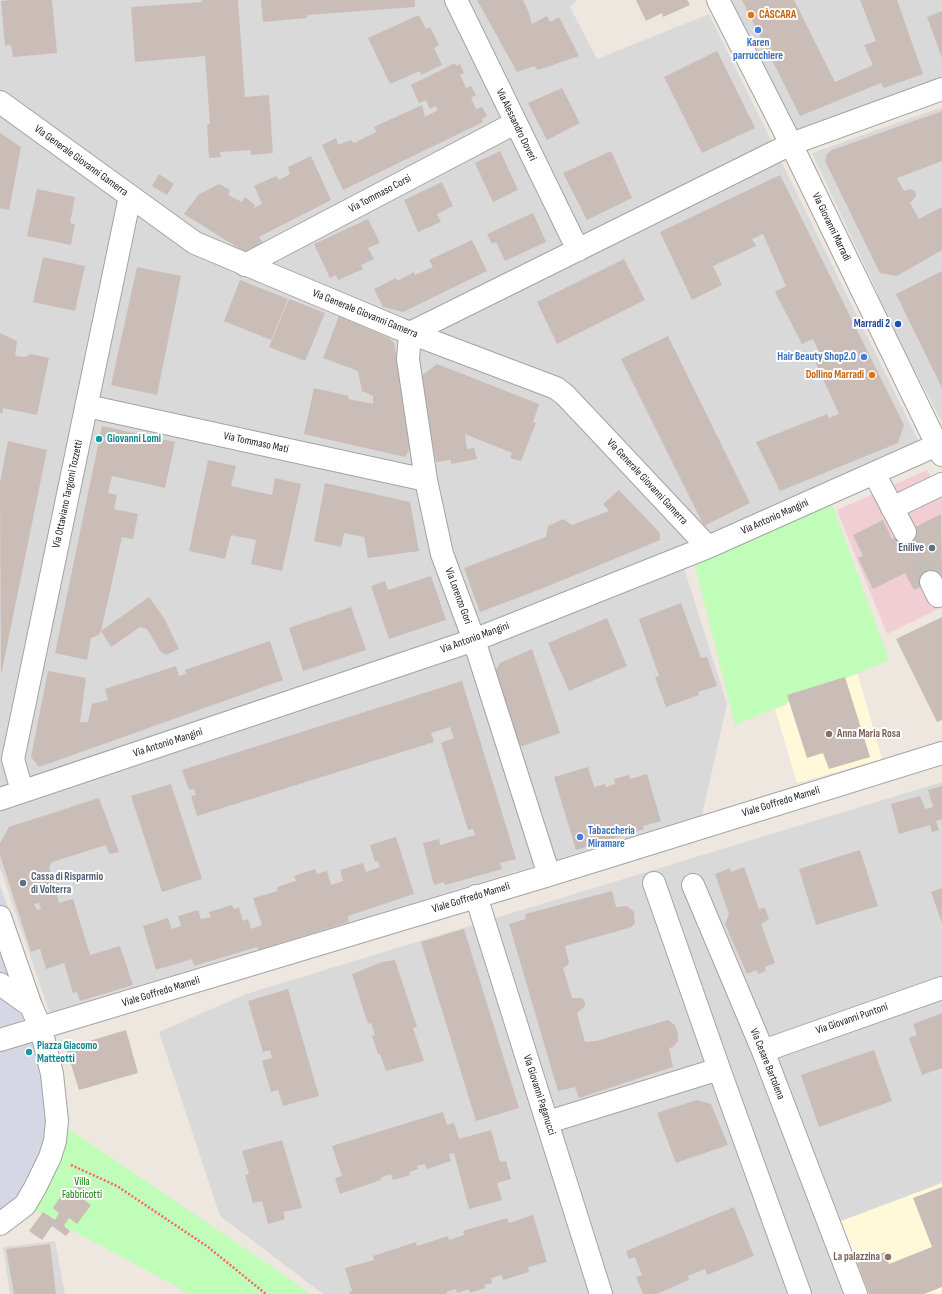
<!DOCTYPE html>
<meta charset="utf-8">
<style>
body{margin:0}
canvas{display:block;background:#eee7e0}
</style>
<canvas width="942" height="1294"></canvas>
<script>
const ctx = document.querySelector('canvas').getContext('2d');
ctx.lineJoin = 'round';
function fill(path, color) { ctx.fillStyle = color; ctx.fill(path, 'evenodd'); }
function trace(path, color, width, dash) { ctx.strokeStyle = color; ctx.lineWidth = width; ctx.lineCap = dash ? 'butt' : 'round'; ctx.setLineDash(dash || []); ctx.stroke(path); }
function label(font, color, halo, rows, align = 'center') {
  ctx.font = font + ' "Sofia Sans Condensed",sans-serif'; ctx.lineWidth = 4; ctx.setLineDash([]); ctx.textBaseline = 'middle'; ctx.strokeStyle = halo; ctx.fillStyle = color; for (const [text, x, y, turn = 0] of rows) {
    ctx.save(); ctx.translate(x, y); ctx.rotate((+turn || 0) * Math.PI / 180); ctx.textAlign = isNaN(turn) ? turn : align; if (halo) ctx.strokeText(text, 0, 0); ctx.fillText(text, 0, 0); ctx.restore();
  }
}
fill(new Path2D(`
 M0,0H577L570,7L597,59L709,14L920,444L678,549L727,704L702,815L50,1014L0,868Z
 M730,0H942V82L813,132L795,130Z
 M942,107V422L878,301V294L812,153Z
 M942,782V1294H323L220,1216L159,1032L246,994Z
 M55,1241L65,1294H10L3,1247Z`), '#dad9d9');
fill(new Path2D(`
 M927,470L942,497V607L887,634L837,510Z`), '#f1ced3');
fill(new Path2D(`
 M857,671L882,759L797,783L775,709L787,705L783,692Z
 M942,1183V1294H868L841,1221Z`), '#fff8d9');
fill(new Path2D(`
 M828,493L889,660L735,725L692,553Z
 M57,1121L312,1294H188L176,1286L25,1205Z`), '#c0fdb8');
fill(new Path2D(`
 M0,885L51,1026L64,1077L68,1125L61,1160L42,1197L0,1235Z`), '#d5d8e4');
fill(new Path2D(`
 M11,0H52L57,53L13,57L11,45L5,46L1,1Z
 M202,0H238L245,97L269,95L273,153L251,155L250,150L220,152L221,157L209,158L207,125L210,124L205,56L135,62L131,7L202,2Z
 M261,0H415V7L307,15V18L263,22Z
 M477,0H523L529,13L532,24L547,16L550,22L559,17L579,56L538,70L534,66L517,72Z
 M636,0H687L690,5L663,17L662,13L646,21Z
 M742,0H794L835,82L873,65L864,45L876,41L860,0H897L923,74L884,88L881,83L800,116Z
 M942,11V58L927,17Z
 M419,15L426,29L430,27L439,45L434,48L442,65L421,75L420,71L390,84L368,38Z
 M717,51L755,128L702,153L664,77Z
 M455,63L456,66L460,64L464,73L460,75L466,88L471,86L476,95L471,98L476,109L482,107L487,116L482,119L483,122L343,190L322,145L336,138L338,145L351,140L354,143L376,132L374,127L422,105L425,117L438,110L436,106L430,109L426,100L419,103L411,85Z
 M562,88L580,123L547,140L528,103Z
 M942,111V161L897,178L904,191L910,189L915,191L916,196L910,203L919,219L942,207V250L897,276L880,273L825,161L827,154L832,150Z
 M0,133L21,147L9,210L0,208Z
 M500,151L518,190L493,202L475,163Z
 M611,151L632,198L587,220L563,173Z
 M311,156L331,200L259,237L264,245L245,252L184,214L198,195L219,184L230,190L228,195L242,202L245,197L255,205L254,208L262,204L254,186L276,176L279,180L290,174L288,167Z
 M159,174L174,184L167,195L152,186Z
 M780,175L904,425L898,443L780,491L756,442L827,414L829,418L839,414L814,359L821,356L813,339L802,344L775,292L786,286L763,234L752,239L756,246L713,266L722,285L692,300L660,232Z
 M442,182L453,206L437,214L441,222L418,232L404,200Z
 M37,189L75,197L70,223L75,224L71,245L27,236Z
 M533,213L546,242L505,261L496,242L492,244L487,234Z
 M368,219L380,243L368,248L374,259L361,265L363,269L338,280L336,275L330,278L314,244Z
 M472,240L487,271L403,312L383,307L374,289L396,278L397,281L414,272L415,275L433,267L429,260Z
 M43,257L85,266L75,311L33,302Z
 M624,259L645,300L557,344L537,302Z
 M137,267L181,276L157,395L111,385Z
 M942,271V388L896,294Z
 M240,280L288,299L271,340L224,321Z
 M289,299L325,313L305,361L269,347Z
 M339,316L389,338L394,343L412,445L405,457L304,434L314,388L349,396L348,399L373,404V396L362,391L358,371L323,358Z
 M0,333L17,341L15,356L25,357L31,354L49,358L37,415L3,408L2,414L0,413Z
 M668,336L750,503L704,526L621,359Z
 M437,364L539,404L533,422L536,423L521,461L510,458L512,453L465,434L467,449L474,448L477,459L451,464V460L436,462L420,377Z
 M102,426L175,442L165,488L112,476L108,493L117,495L114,509L138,514L133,539L122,537L101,631L99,635L91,638L87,660L55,653Z
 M8,441L47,450L1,675L0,483Z
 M208,460L236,466L231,486L272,495L275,478L301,484L282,571L251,564L256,540L231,535L225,559L189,551Z
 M325,483L410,502L419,551L368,558L364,537L344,533L341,547L314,541Z
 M619,490L660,533V540L541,589L480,612L464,568L546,537L548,526L563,519L572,525L609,511L603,504Z
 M941,514L942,576L914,590L905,573L873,589L858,558L863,556L853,535L883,520L892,539Z
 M431,576L446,620L389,639L371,586L385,581L388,590Z
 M149,597L164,618L179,649L166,655L160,651L147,629L140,627L111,647L101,631Z
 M681,603L701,658L707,657L717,686L698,692L699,695L666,707L655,677L659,676L639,619Z
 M351,607L366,650L303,671L289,628Z
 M942,617V720L937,722L896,639Z
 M607,618L627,666L569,691L548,643Z
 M270,641L283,680L39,767L31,757L48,671L86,678L80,722H88L92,704L108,700L105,689L176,666L179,676L186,674L185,670Z
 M532,649L560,733L517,748L494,673L500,663Z
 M845,677L870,757L829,769L823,753L807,758L787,695Z
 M462,681L516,859L500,863L502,869L445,885L444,882L434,885L423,843L439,839L440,845L475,835L473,829L468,830L441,743L454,738L450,727L431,733L434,742L197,816L191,796L196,795L194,789L189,790L182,770Z
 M588,767L594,787L605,784L606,787L615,784L614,779L629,775L630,779L647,774L661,821L643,826L644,829L576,850L554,777Z
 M171,784L202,879L162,892L131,796Z
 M942,786V819L936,821L939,830L932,832L930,825L899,834L891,804L920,796L925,809L933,807L928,790Z
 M99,798L119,852L109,854L106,845L52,862L49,867L59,903L73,899L90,955L120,946L133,985L80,1001L77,992L73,993L64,963L46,969L40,949L31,952L0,855V843L9,827ZM39,903L41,909L37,910L34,904Z
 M396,837L414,894L348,916L349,922L258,950L257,947L194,966L192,959L156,970L143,926L168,918L172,929L181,926L178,916L198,910L201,919L211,917L209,912L232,905L234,909L239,907L243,921L248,919L251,929L262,925L253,898L278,891L277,887L296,881L294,876L315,869L317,874L327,871L331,885L343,881L340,870L363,863L366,872L380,867L378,861L375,862L370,845Z
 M860,850L878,906L816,925L799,869Z
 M744,867L759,909L765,908L769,919L761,924L775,963L765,967L766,971L758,974L757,970L747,974L725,924L729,914L715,874L730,868L731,872Z
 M942,888V923L931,892Z
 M612,891L616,907L627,906L634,912L635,923L632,927L565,946L569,962L568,965L563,968L572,998H582L585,1002V1006L577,1013L585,1042L596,1041L668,1020L675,1025L678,1034V1041L673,1047L669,1048L673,1067L579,1098L575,1087L558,1091L509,924L526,919L525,914Z
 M464,929L519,1108L476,1121L421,942Z
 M395,960L417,1027L413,1028L424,1061L386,1071L380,1054H378L372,1036L375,1035L371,1023L368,1024L352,974L382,962Z
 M288,989L319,1096L283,1106L278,1090L271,1092L262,1061L272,1058L270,1050L263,1052L248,1001Z
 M942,1013V1068L922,1075L909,1038L917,1035L913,1024Z
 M126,1030L138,1073L79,1090L66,1048Z
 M874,1050L892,1101L819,1127L801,1075Z
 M697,1100L711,1104L728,1145L676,1163L657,1113Z
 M443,1112L447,1125L454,1123L459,1139L491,1130L500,1162L506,1161L511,1179L497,1183L502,1200L469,1209L454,1153L449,1154L451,1161L427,1169L425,1164L417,1166L418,1169L409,1172L410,1175L393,1180L391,1174L380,1178L381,1180L340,1194L335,1178L342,1176L332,1146Z
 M282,1140L302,1208L283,1212L285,1219L268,1224L262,1201L253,1203L245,1175L249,1174L242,1151Z
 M77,1183L91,1192L85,1201L91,1205L77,1224L69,1218L64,1226L70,1231L66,1236L52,1226L42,1240L29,1231L43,1212L55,1220L59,1213L53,1208L65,1190L70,1194Z
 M942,1187V1287L924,1294H869L857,1263L885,1252L889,1264L932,1247L913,1198Z
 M734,1207L754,1256L707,1275L705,1269L688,1276L689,1280L656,1294H643L636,1277L642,1275L635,1257L629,1259L626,1251Z
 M533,1215L547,1262L528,1267L529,1272L503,1280L502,1275L491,1278L492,1283L484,1285L485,1288L470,1293L469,1289L457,1293L456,1289L446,1292L447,1294H350L349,1292L352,1291L345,1268L374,1260L373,1256L416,1242L417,1246L448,1236L449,1240L464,1235L463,1231L507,1218L509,1223Z
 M50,1244L56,1294H14L6,1249Z`), '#cabcb7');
trace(new Path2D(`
 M905,532L931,582`), '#c4beb9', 22, [22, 11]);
const minor = new Path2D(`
 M456,0L578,250
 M718,0L791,144L942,455
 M0,102L195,243L400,329L556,388L565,395L600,432L708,547
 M245,265L515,123
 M410,333L791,144L942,89
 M410,333L408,359L426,480L442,554L474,640L549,875
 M87,406L426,480
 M874,473L905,532
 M892,508L942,484
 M931,582L938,596L942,594
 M22,791L13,759L130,196
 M0,799L474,640L708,547L937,445
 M654,883L719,1069L800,1294
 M693,885L763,1051L856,1294
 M476,896L601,1294
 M0,917L31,1006L41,1029L52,1074L57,1121L55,1141L50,1157L35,1188L25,1205L0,1224
 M0,984L31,1006
 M0,1040L549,875L942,753
 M763,1051L942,988
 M548,1122L719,1069`);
trace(minor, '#a3a3a3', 24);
trace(new Path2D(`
 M71,1165L117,1186L208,1247L266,1294`), '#ff6170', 2.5, [2, 2]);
trace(minor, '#fff', 22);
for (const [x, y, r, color] of [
 [751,15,4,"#e8710a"],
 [758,30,4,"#3f7fe0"],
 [898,324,4,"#1a4fb4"],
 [864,357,4,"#3f7fe0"],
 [872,375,4,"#e8710a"],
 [99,439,4,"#0f9aa8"],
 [932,548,4,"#5c6f8a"],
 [829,734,4,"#8d6e63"],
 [580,837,4,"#3f7fe0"],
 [23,883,4,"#5c6f8a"],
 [29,1052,4,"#0f9aa8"],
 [888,1257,4,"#8d6e63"]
]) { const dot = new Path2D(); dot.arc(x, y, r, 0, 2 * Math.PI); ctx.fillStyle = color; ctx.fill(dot); trace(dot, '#fff', 1.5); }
label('bold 11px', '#c56008', '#fff', [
 ["CÀSCARA",759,15],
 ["Dollino Marradi",864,375,"right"]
], 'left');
label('bold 11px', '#366cbe', '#fff', [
 ["Karen",758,43],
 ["parrucchiere",758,56],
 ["Hair Beauty Shop2.0",856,357,"right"],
 ["Tabaccheria",588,831,"left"],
 ["Miramare",588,844,"left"]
]);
label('11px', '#1c1c1c', '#fff', [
 ["Via Alessandro Doveri",516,125,64],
 ["Via Generale Giovanni Gamerra",81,161,36],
 ["Via Tommaso Corsi",380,194,-28],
 ["Via Giovanni Marradi",831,227,64],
 ["Via Generale Giovanni Gamerra",365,314,22],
 ["Via Tommaso Mati",256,443,12],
 ["Via Generale Giovanni Gamerra",647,482,47],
 ["Via Ottaviano Targioni Tozzetti",68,494,-78],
 ["Via Antonio Mangini",775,517,-24],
 ["Via Lorenzo Gori",458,596,70],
 ["Via Antonio Mangini",475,638,-20],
 ["Via Antonio Mangini",168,743,-18],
 ["Viale Goffredo Mameli",781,802,-17],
 ["Viale Goffredo Mameli",471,898,-17],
 ["Viale Goffredo Mameli",161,992,-17],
 ["Via Giovanni Puntoni",852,1019,-19],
 ["Via Cesare Bartolena",767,1064,68],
 ["Via Giovanni Paganucci",539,1095,72]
]);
label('bold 11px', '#164399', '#fff', [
 ["Marradi 2",890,324]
], 'right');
label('bold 11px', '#0d838f', '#fff', [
 ["Giovanni Lomi",107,439],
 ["Piazza Giacomo",37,1046],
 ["Matteotti",37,1059]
], 'left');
label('bold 11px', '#4e5e75', '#fff', [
 ["Enilive",924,548],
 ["Cassa di Risparmio",31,877,"left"],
 ["di Volterra",31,890,"left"]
], 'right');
label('bold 11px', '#785e54', '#fff', [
 ["Anna Maria Rosa",837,734],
 ["La palazzina",880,1257,"right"]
], 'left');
label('11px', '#118103', '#fff', [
 ["Villa",82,1182],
 ["Fabbricotti",82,1195]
]);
</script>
